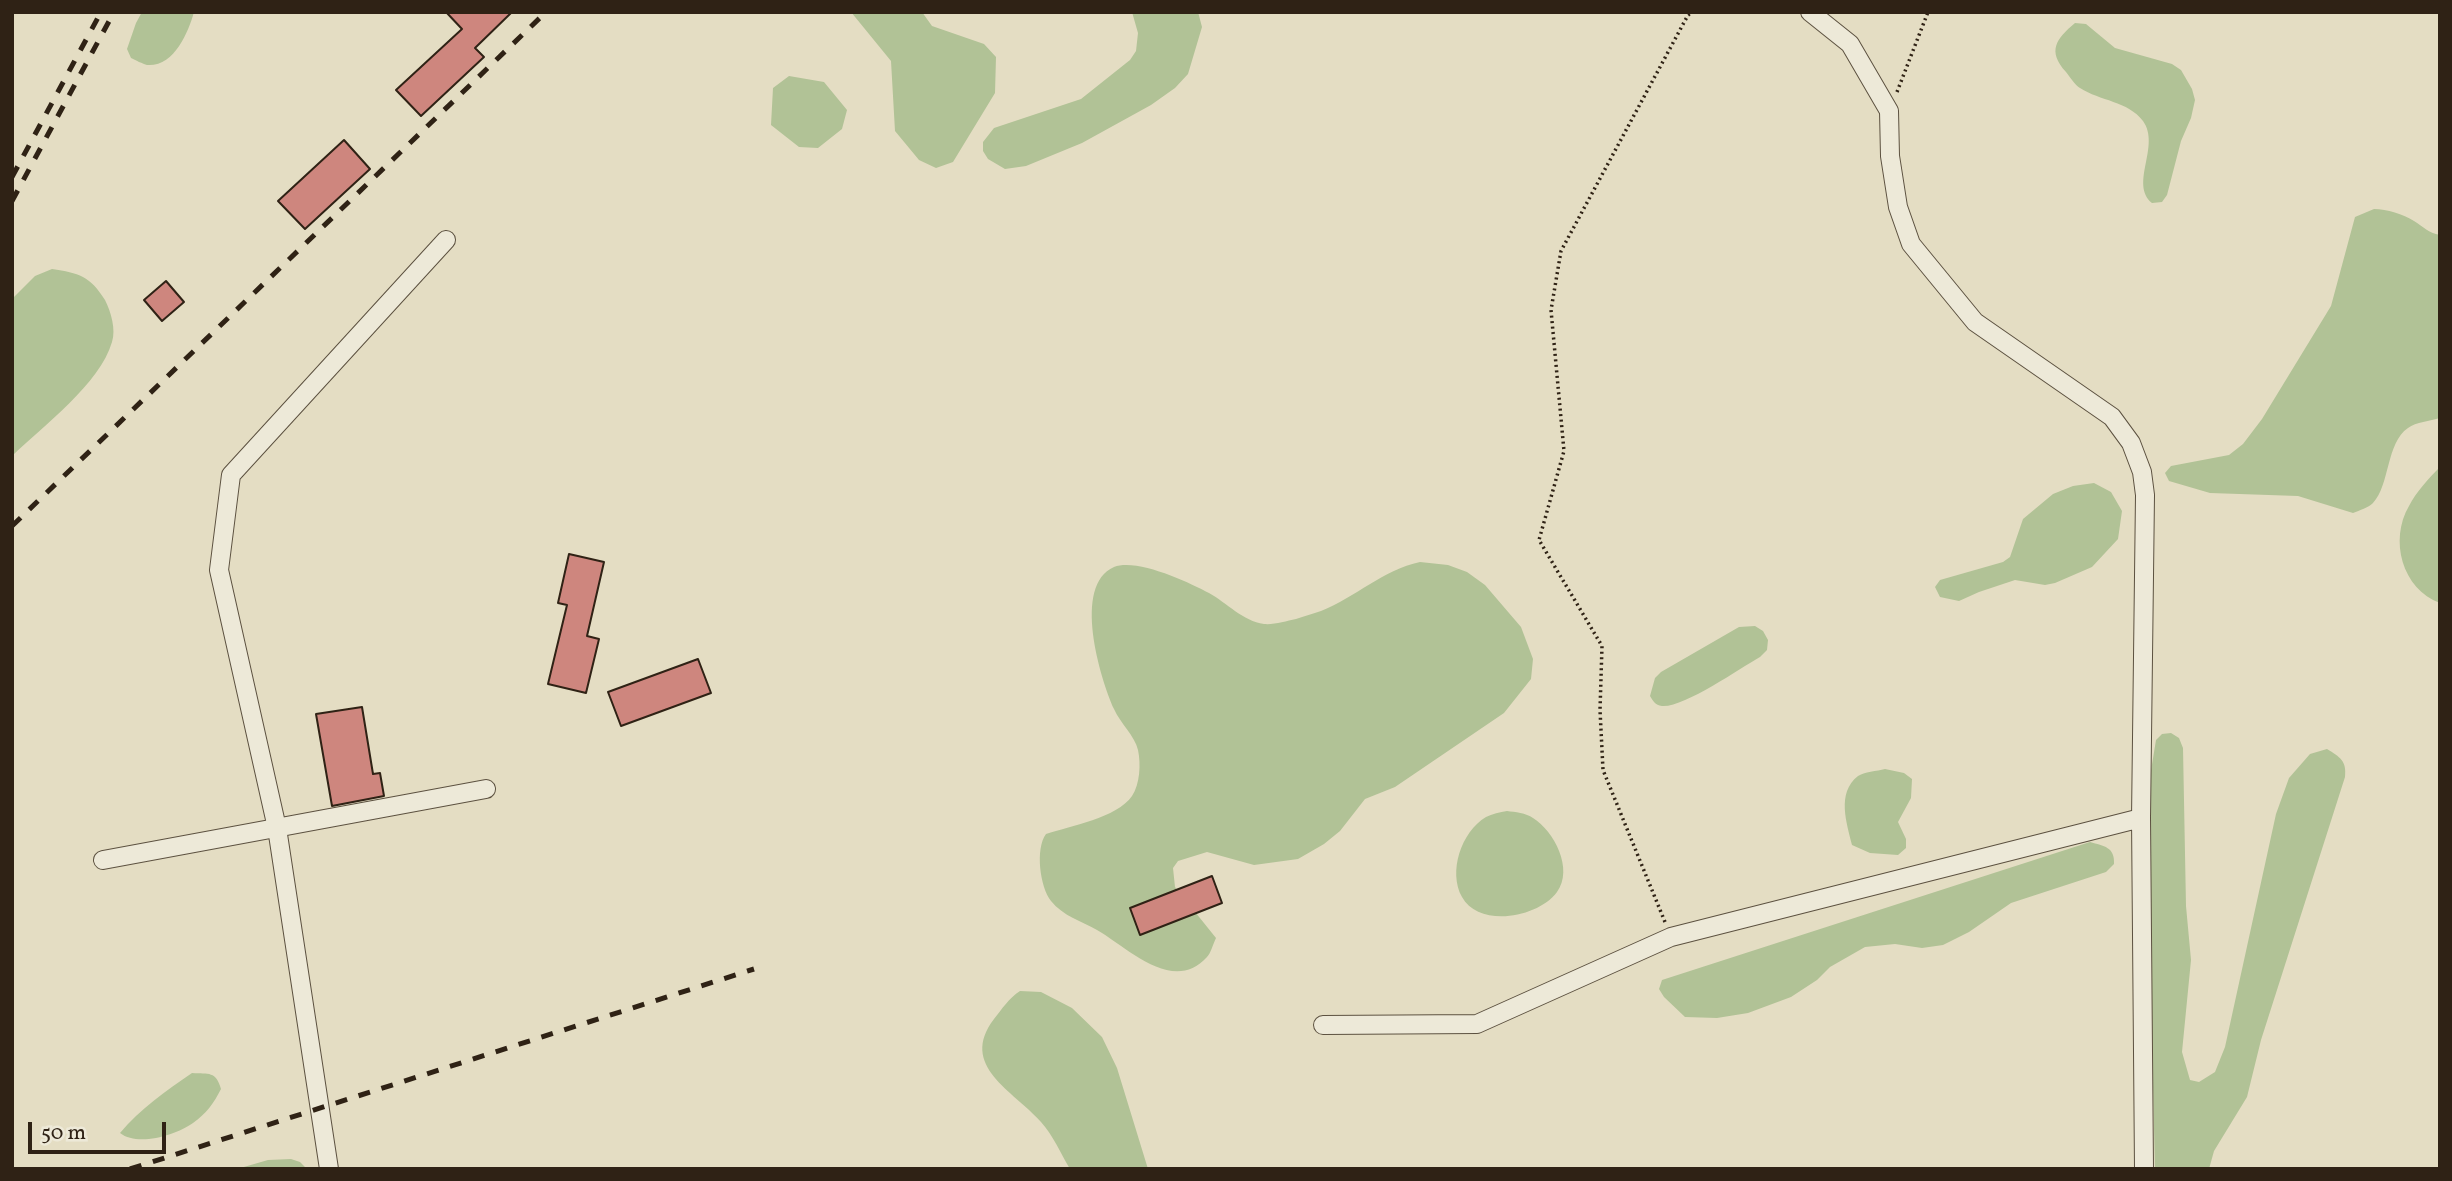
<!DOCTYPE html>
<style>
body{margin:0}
#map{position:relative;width:2452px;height:1181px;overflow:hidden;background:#e4ddc3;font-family:Vollkorn,serif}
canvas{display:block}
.frame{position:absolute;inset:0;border:14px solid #2f2215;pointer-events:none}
.scale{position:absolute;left:28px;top:1122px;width:138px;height:32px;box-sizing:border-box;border:4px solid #2f2215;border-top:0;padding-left:9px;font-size:21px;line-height:24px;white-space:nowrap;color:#2f2215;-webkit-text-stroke:5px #ede9d8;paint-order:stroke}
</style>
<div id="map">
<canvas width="2452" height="1181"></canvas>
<div class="frame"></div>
<div class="scale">50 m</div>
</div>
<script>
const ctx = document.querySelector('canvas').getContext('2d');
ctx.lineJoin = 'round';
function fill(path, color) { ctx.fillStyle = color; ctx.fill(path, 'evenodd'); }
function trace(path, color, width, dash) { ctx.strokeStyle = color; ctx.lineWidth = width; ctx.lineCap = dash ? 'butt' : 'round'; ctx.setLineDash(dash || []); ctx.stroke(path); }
fill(new Path2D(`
 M142,12H194C188,33 174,67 147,65C143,64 135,60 131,58L127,49L136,23Z
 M851,12H922L932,26L984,44L996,57L995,93L953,162L936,168L919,160L895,131L891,61Z
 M1132,12H1198L1202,27L1188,74L1175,88L1151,105L1082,143L1026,166L1005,169L988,159L983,151V142L994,128L1081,99L1130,60L1136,51L1138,33Z
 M2075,23L2086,24L2115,48L2172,64L2181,70L2192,89L2195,100L2191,118L2181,141L2167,195L2162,202L2152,203C2129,184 2161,146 2143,121C2128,101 2100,101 2080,88C2075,85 2070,77 2066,72C2047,51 2056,39 2075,23Z
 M789,76L824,82L847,110L842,129L818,148L799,147L771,125L773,88Z
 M2374,209C2387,209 2403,214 2414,221C2424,227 2428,233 2440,235V418C2430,421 2416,422 2408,428C2386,443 2390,485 2373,503C2368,508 2360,510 2353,513L2298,496L2210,493L2169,481L2165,473L2171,466L2229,455L2243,444L2262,419L2331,306L2355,217Z
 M52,269C79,273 90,276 105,300C111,312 116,329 112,342C100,384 43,426 12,456V299L35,276Z
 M2440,467V603C2402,589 2389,540 2409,506C2416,492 2429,478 2440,467Z
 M2094,483L2111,492L2122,511L2118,539L2092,567L2055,583L2045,585L2015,580L1979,592L1959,601L1940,597L1935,587L1940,580L2003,562L2010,557L2023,519L2053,494L2073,486Z
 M1420,562L1448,565L1467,572L1485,585L1521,627L1533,659L1531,679L1504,713L1395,787L1365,799L1340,831L1324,844L1298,859L1254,865L1207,852L1178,861L1173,868L1175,887L1216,938C1213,944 1211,953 1207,957C1173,995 1127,947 1097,930C1081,921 1063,916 1051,901C1040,887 1035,849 1046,834C1070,826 1117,818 1132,796C1140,784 1141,764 1138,750C1135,736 1120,723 1114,709C1100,678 1072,585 1114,567C1137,558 1188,582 1209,593C1227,603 1243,621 1264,624C1274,625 1286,621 1296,619C1304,616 1313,614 1321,611C1356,597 1383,570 1420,562Z
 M1755,626L1763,631L1768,640L1767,650L1760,657C1739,669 1683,708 1662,706C1655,705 1653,701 1650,696L1655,678L1661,672L1739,627Z
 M2171,733L2179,738L2183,748L2186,906L2191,960L2182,1052L2190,1080L2199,1082L2215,1072L2225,1047L2276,814L2289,778L2310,754L2327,749C2340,757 2347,761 2345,777L2261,1040L2247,1097L2214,1151L2209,1169H2155L2146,801L2156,740L2162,734Z
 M1885,769L1904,773L1912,779L1911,798L1898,822L1906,839V848L1898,855L1870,853L1852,845C1847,824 1836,793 1858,776C1864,772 1877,771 1885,769Z
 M1507,811C1515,812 1526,813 1533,818C1554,831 1574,869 1557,892C1538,918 1479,928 1462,897C1448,872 1461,832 1486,817C1492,814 1500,812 1507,811Z
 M2090,842C2104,846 2115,847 2114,864L2106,872L2011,903L1969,932L1943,945L1922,948L1895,944L1865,947L1830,967L1817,980L1791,997L1748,1013L1717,1018L1685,1017L1664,997L1659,989L1662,980Z
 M1020,991L1041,992L1072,1008L1102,1037L1117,1068L1148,1169H1070C1061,1154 1053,1135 1041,1122C1014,1091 958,1066 994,1019C1002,1009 1009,998 1020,991Z
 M192,1073C209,1074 216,1071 221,1089C214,1103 206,1114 193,1123C176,1135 138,1147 120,1133C140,1109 166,1091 192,1073Z
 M291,1159L300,1162L307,1169H237L268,1160Z`), '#b1c296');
const building = new Path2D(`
 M446,12H512L475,48L484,57L421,116L396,90L462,29Z
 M344,140L370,169L305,229L278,201Z
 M166,281L184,302L162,321L144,300Z
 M569,554L604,562L587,636L599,639L586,693L548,684L567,605L558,603Z
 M698,659L711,693L621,726L608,692Z
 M362,707L373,774L380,773L384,796L332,806L316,714Z
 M1212,876L1222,903L1140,935L1130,908Z`);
fill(building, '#ce867e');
trace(building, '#2f2215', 2);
const minor = new Path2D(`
 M1810,12L1850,44L1889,111L1890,156L1898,207L1911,244L1975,322L2112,417L2131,443L2142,472L2145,495L2141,818L2144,1169
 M103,860L486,789
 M1323,1025L1477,1024L1671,937L2141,818
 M329,1169L277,828L219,570L231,475L446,240`);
trace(minor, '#5c5140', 20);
trace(new Path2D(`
 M1897,92L1928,12
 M1665,922L1603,770L1600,710L1602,646L1539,540L1564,451L1551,310L1561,251L1688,15L1692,12`), '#2f2215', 3.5, [2, 3.5]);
trace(minor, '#ede9d8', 18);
trace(new Path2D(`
 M12,177L101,12
 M12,201L114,12
 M12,526L546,12
 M130,1169L754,969`), '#2f2215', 5, [12, 12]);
</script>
